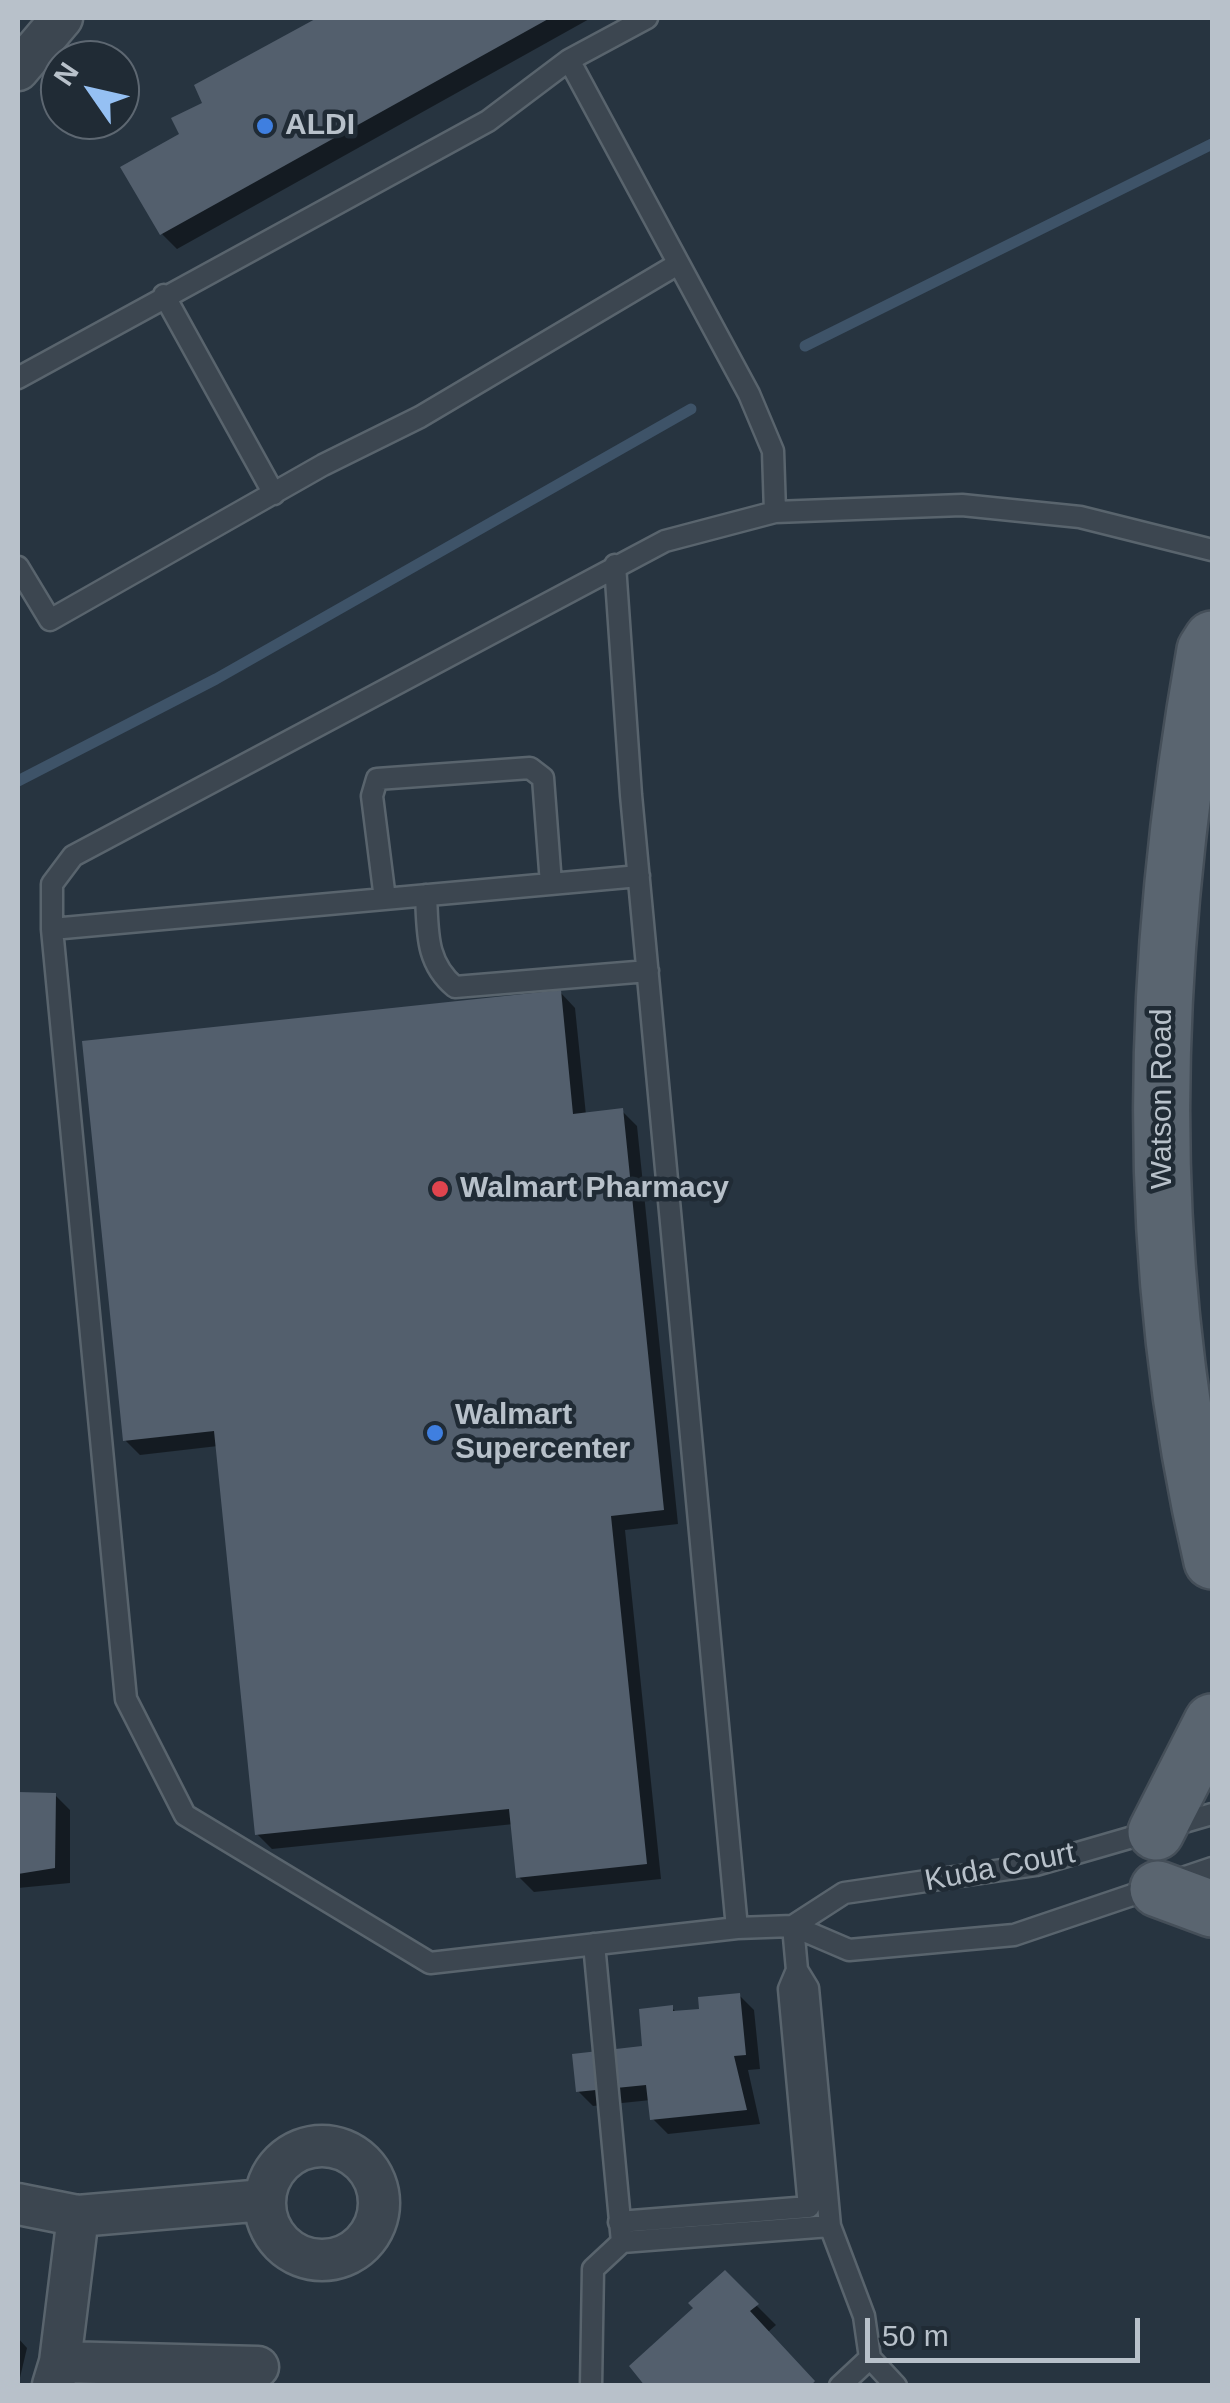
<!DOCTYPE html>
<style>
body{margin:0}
#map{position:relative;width:1230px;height:2403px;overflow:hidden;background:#273440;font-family:Arial,sans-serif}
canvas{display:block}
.frame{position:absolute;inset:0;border:20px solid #b8c1ca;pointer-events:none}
.north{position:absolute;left:40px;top:40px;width:100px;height:100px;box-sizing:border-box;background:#202b35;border:2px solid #5d6771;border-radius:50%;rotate:304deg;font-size:28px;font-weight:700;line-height:40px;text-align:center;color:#b8c1ca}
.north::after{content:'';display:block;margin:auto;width:35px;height:45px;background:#95c0f3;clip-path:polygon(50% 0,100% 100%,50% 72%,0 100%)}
.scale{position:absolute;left:865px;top:2318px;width:275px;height:45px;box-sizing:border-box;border:5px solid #b8c1ca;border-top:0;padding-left:12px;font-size:30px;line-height:35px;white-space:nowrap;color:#b8c1ca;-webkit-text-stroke:8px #202b35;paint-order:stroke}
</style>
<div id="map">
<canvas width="1230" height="2403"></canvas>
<div class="frame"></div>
<div class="north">N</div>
<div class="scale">50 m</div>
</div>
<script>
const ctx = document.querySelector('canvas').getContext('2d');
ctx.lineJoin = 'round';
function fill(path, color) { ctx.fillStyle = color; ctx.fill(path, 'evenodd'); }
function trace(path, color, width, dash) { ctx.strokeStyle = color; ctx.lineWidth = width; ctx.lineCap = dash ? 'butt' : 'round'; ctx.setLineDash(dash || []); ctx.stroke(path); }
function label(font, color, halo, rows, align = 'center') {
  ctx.font = font + ' Arial,sans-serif'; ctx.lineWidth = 9; ctx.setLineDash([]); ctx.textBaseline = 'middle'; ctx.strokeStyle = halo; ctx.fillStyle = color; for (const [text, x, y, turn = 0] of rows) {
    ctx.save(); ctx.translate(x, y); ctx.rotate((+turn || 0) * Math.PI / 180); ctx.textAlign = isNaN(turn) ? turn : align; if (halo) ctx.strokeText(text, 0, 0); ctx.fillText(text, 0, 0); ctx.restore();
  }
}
fill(new Path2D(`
 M322,18H591L177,249L162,234L183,135L205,104L198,86Z
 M560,992L575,1008L586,1115L622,1111L637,1126L678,1524L625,1530L661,1879L534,1892L519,1877L514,1824L272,1849L257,1834L218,1446L140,1455L125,1440Z
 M18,1795H55L70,1810V1883L18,1888Z
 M739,1995L754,2010L760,2069L748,2070L760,2124L668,2134L653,2119L651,2100L593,2106L578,2091L645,2049L672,2008L677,2013L701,2011Z
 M725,2274L776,2325L768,2332L817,2386H648Z
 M18,2338L27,2348L18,2386Z`), '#0007');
trace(new Path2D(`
 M805,346L1212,144
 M18,781L216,679L691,409`), '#3e5368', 11);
fill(new Path2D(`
 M317,18H550L160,235L120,167L179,134L171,118L202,103L194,85Z
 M561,990L573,1114L623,1108L664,1510L611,1516L647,1864L516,1878L509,1809L255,1835L214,1431L123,1441L82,1041Z
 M18,1792L56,1793L55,1868L18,1874Z
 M740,1993L746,2055L734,2056L747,2110L650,2120L646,2085L576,2092L572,2054L642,2046L639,2009L673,2005V2011L699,2009L698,1997Z
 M725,2270L759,2304L750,2311L815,2381L811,2386H645L629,2366L693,2308L688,2303Z`), '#535f6d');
const service = new Path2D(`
 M569,60L749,394L773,451L775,512
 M164,295L274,494
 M18,378L488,121L569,60L647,18
 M1212,550L1080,517L962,505L775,512L665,541L73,856L52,884V929L126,1699L185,1815L430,1963L737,1928L793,1926L849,1950L1014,1935L1212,1868
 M615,565L631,795L737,1928
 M18,567L50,620L323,465L420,417L678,264
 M426,895C428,931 425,962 455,987L648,971
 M385,899L372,796L377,779L530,768L543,778L551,884
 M52,929L639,876
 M793,1926L844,1893L1036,1865L1212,1814
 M594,1944L622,2242L830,2226
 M797,1970L808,1988L830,2226L864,2316L870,2358L896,2386
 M619,2222L809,2207L789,1989L797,1970L793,1926
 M591,2386L593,2269L622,2242
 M840,2386L870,2358`);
const minor = new Path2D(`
 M18,70L62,18
 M265 2203a57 57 0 1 1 114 0a57 57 0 1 1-114 0Z
 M18,2204L78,2216L264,2200
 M60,2362L258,2367
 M53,2385L60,2362L78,2216`);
const primary = new Path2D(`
 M1212,639L1205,650C1151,955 1141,1258 1212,1561
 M1156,1832L1212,1722
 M1158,1889L1212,1909`);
trace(service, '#59646d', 25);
trace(minor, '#59646d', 45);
trace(primary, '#454f59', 60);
trace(service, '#3c4650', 20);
trace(minor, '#3c4650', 40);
trace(primary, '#5a6570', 55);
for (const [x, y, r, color] of [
 [265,126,10,"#3f7fe0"],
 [440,1189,10,"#e0444e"],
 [435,1433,10,"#3f7fe0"]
]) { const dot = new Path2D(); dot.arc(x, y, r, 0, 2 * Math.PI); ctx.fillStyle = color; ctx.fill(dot); trace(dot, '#202b35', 4); }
label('bold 30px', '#b8c1ca', '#202b35', [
 ["ALDI",285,126],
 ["Walmart Pharmacy",460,1189],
 ["Walmart",455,1416],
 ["Supercenter",455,1450]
], 'left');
label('30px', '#b8c1ca', '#202b35', [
 ["Watson Road",1163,1099,-90],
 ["Kuda Court",1000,1868,-11]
]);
</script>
